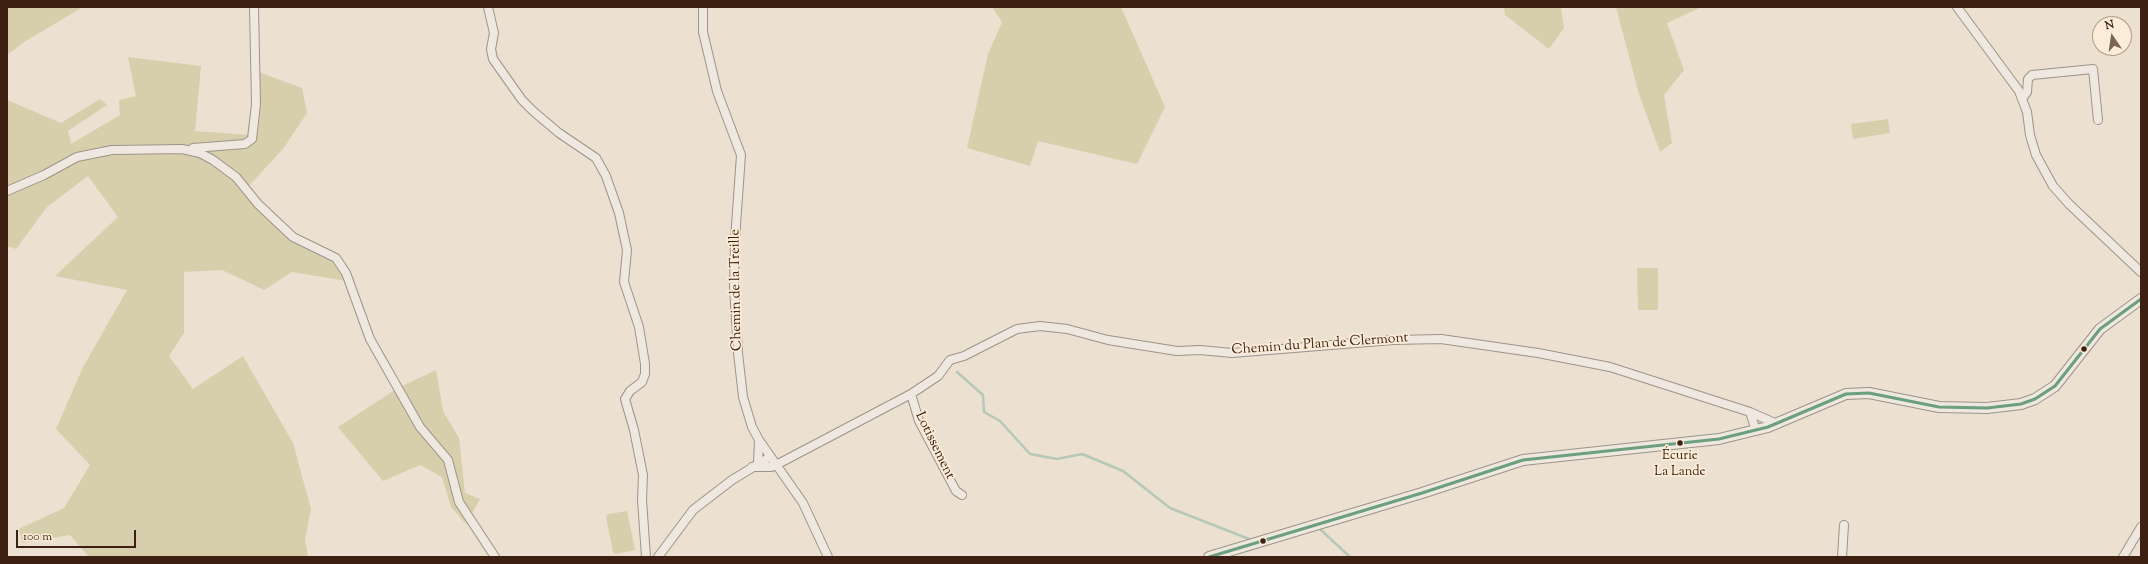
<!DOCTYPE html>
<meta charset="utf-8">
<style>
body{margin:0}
#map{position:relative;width:2148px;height:564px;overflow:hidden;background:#ece0d0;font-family:"Sorts Mill Goudy",serif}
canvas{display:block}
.frame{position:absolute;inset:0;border:8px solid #3e2012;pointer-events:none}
.north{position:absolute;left:2092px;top:16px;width:40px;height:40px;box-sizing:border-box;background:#fbecd8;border:1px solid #af9a89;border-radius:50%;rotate:347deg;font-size:11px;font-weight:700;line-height:16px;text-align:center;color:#3e2012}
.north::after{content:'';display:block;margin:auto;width:14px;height:18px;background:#7b6354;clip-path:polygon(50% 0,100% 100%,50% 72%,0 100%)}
.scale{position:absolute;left:16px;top:530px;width:120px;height:18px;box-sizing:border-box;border:2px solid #3e2012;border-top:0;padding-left:5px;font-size:12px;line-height:14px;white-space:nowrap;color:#3e2012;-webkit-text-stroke:3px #fbecd8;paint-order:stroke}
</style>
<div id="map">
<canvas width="2148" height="564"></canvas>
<div class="frame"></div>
<div class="north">N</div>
<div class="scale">100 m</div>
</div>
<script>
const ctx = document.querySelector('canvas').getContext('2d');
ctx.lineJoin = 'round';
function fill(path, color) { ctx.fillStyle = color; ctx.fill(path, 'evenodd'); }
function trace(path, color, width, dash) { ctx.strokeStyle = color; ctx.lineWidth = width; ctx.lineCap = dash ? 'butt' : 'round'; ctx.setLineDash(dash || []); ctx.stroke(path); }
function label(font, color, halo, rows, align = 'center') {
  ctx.font = font + ' "Sorts Mill Goudy",serif'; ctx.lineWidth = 3.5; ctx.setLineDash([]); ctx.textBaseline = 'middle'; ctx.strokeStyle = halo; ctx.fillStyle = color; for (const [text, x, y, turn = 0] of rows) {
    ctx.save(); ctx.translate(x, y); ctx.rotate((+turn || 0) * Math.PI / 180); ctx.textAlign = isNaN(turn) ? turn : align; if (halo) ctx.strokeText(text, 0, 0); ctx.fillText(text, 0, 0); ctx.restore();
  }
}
fill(new Path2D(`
 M7,7H83L24,42L7,55Z
 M992,7H1121L1165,107L1137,164L1038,141L1030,166L967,148L988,54L1002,22Z
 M1504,7H1561L1564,28L1549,49L1505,15Z
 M1616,7H1702L1667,23L1684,70L1664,95L1672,143L1660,152L1639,94Z
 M128,57L201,66L195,131L247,135L256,71L302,88L307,113L283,149L244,191L284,235L337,264L347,281L292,272L264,290L222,270L184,272V333L169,356L193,389L243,356L293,443L311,509L305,539L308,557H89L70,535L22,543L19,529L64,508L90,465L56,429L83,367L127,290L55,276L118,217L88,176L47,207L16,249L7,246V100L61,123L100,99L107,105L68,131L71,144L120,115L119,100L136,96Z
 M1888,119L1890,133L1853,139L1851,124Z
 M1637,268H1658V310H1638Z
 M436,370L443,411L459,438L465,493L480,499L466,524L451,507L442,477L420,465L383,481L338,427L398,388Z
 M627,511L635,550L615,554L613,552L606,517L608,514Z`), '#d7cfac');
trace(new Path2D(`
 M957,372L983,395L984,412L1000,421L1030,454L1057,459L1082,454L1123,471L1170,508L1249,539
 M1321,530L1350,557`), '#b5c8b9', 2.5);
const minor = new Path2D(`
 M488,7L494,33L491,49L493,59L522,100L533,111L559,133L596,158L606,176L619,213L627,250L624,282L639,327L645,364V374L642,382L630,391L625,399L634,430L643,475L642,500L646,557
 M703,7V32L717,91L741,155L735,239L734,287L738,353L743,397L752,427L759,440L803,503L828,557
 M1957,7L2019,91L2027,112L2030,135L2036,155L2053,186L2069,204L2141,272
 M2022,99L2027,92L2028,79L2032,75L2093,69L2098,120
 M193,148L245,144L252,139L256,104L254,7
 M7,191L44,175L77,157L112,150L182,149L200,153L213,160L236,177L258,204L293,237L336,258L346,273L370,339L420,427L448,460L459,502L495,557
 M911,394L919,421L956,491L962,495
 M1750,412L1756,431
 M758,463L759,440
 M752,467H771L776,465L911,394L938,376L950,360L964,356L1017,329L1040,326L1067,329L1108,340L1177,351L1200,350L1232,353L1393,340L1441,339L1538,353L1610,367L1750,412L1777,424
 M658,557L693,510L732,480L770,457
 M1842,557L1844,525
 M2123,557L2141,527`);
const tertiary = new Path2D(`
 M1209,557L1422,493L1523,460L1719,439L1768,427L1846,394L1869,393L1939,407L1987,408L2021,404L2035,399L2055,386L2100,329L2141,299`);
trace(minor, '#9e9388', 10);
trace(tertiary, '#9e9388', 12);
trace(minor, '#efe8e0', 8);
trace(tertiary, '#efe8e0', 10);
trace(new Path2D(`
 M1209,557L1422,493L1523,460L1719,439L1768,427L1846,394L1869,393L1939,407L1987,408L2021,404L2035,399L2055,386L2100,329L2141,299`), '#6b9f7d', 3);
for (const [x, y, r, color] of [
 [2084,349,3.5,"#3e2012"],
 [1680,443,3.5,"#3e2012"],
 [1263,541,3.5,"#3e2012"]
]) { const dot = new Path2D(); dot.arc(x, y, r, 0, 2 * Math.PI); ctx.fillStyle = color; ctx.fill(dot); trace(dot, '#fbecd8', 1.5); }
label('13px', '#3e2012', '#fbecd8', [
 ["Écurie",1680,457],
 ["La Lande",1680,473]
]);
label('14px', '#3e2012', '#fbecd8', [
 ["Chemin de la Treille",737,290,-91],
 ["Chemin du Plan de Clermont",1320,345,-4],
 ["Lotissement",934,446,64]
]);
</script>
